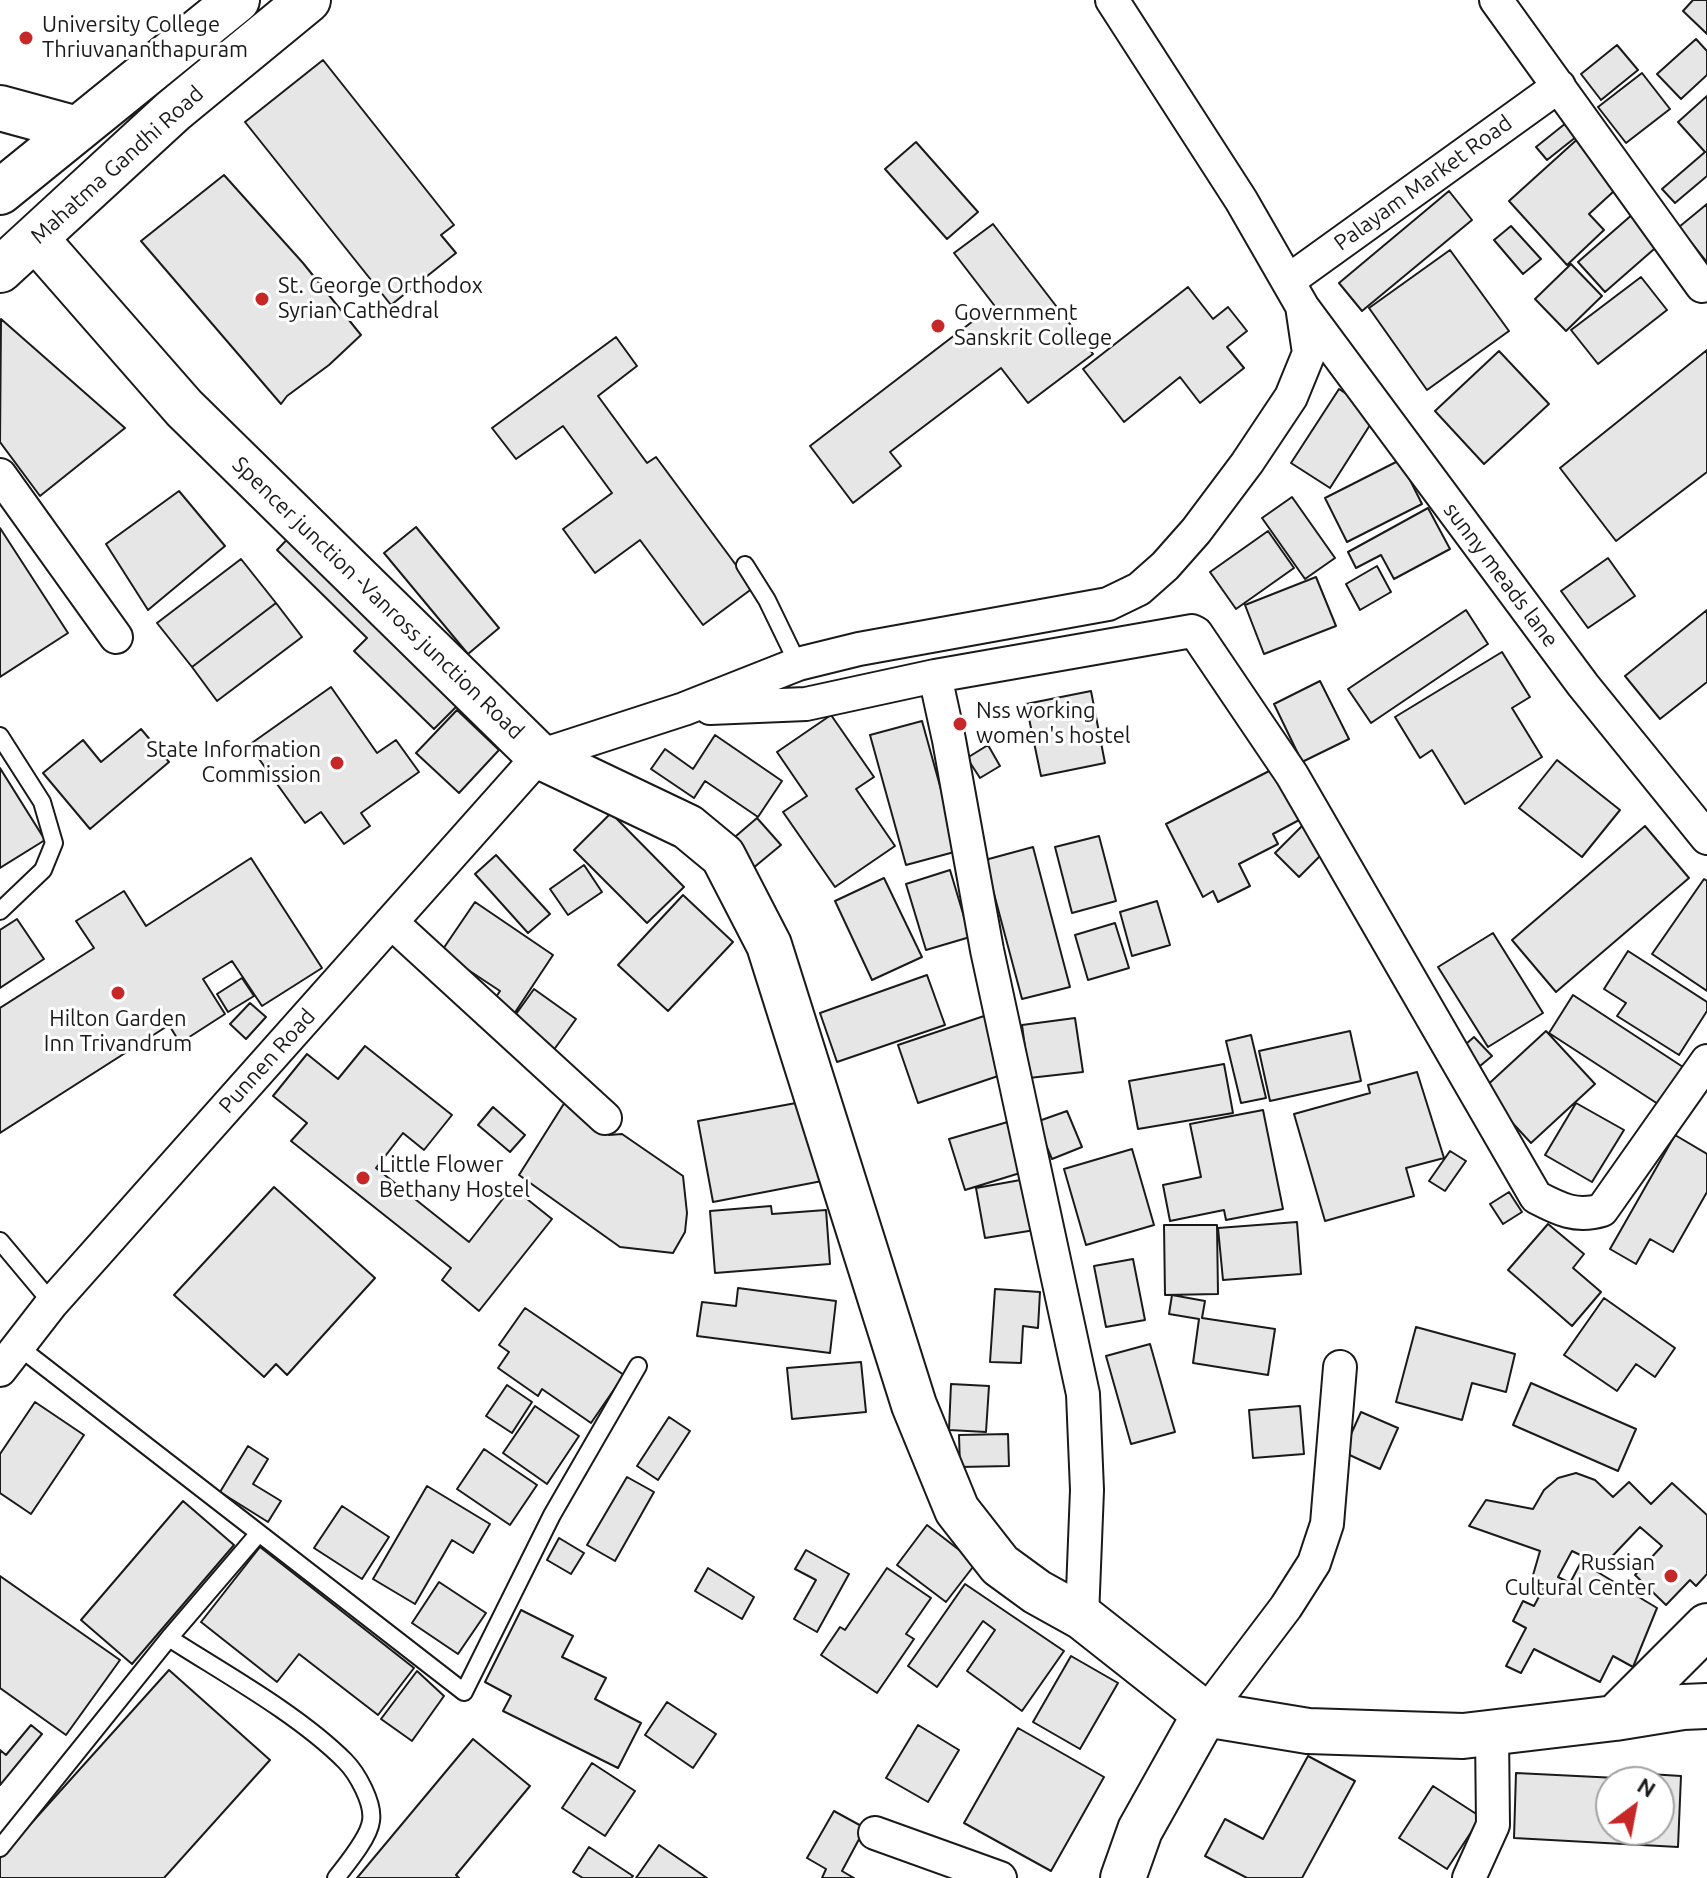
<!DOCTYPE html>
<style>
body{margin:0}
#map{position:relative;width:1707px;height:1878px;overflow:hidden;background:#fff;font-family:Ubuntu,sans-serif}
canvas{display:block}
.north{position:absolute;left:1595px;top:1766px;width:80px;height:80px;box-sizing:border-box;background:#fff;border:2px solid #a3a3a3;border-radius:50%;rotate:32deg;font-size:22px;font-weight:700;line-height:32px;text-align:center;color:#1a1a1a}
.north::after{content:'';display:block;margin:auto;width:28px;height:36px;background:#c62828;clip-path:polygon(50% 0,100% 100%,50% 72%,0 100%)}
</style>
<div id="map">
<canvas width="1707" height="1878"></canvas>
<div class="north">N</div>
</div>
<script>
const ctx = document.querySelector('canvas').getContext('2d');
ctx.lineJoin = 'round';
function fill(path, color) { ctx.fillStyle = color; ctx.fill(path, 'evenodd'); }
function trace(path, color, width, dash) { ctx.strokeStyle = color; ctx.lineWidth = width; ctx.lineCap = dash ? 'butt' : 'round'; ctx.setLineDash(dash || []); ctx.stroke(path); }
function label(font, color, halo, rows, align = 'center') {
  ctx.font = font + ' Ubuntu,sans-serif'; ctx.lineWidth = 6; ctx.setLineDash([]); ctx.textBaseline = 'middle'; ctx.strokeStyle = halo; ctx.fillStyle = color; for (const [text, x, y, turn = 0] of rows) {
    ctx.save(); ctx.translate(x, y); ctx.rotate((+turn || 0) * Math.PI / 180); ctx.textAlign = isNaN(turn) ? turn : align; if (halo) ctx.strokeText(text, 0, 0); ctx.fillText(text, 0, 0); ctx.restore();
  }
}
const building = new Path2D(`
 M1693,0H1707V34L1683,11Z
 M1696,39L1707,51V75L1681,99L1657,74Z
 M1617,45L1638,70L1601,100L1581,74Z
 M323,60L454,225L441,235L456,253L391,305L245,122Z
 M1642,73L1670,109L1626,143L1598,107Z
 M1707,96V176L1675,203L1662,189L1705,152L1678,122Z
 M1571,119L1581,133L1547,160L1536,147Z
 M1582,135L1625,181L1589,214L1604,230L1567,265L1509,201Z
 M916,142L978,212L947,239L885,169Z
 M224,175L303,263L361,335L329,365L287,396L281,404L141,241Z
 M1449,191L1472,220L1362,311L1339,283Z
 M1707,204V261H1706L1679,227Z
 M1634,213L1661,243L1605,292L1578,262Z
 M993,224L1093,354L1028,403L1001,368L890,452L901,466L853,503L810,446L994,305L954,253Z
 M1511,226L1541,259L1523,274L1494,240Z
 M1450,250L1509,331L1427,390L1369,308Z
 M1571,264L1602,296L1566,331L1535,299Z
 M1641,277L1667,310L1598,364L1571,330Z
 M1188,287L1213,319L1228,307L1247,331L1227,347L1244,368L1200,403L1180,377L1124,422L1083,369Z
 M1,319L125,428L40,496L0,442Z
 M616,337L637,366L598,396L647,463L656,457L753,588L703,625L640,540L595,573L563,529L612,493L563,426L516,459L492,428Z
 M1707,350V472L1616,541L1560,468Z
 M1499,351L1549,404L1484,464L1435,411Z
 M1339,389L1377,414L1330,488L1291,463Z
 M1400,460L1422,504L1347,542L1325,498Z
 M179,491L225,546L148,610L106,544Z
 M1292,497L1335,558L1305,579L1262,518Z
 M1428,508L1450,549L1394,579L1381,555L1356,568L1348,552Z
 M299,527L469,694L434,729L354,651L367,638L277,550Z
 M416,527L499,628L468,654L384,553Z
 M0,528L68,633L0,677Z
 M1268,531L1294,568L1236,609L1210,572Z
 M1608,558L1635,596L1588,628L1561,591Z
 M241,559L276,603L192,667L157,623Z
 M1377,566L1391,592L1360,610L1346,584Z
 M1316,577L1336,626L1264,654L1245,605Z
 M276,603L302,637L217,701L192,667Z
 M1466,610L1488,644L1371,723L1348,689Z
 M1707,610V682L1660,719L1625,676Z
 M1502,652L1530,697L1512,708L1542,757L1465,804L1432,750L1420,758L1395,717Z
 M1320,681L1349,739L1302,762L1274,704Z
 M331,687L377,753L396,740L419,772L361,813L370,826L344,844L321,812L305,823L249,745Z
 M1091,691L1105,763L1041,776L1026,704Z
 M457,710L499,750L459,793L416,753Z
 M831,715L874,777L856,789L895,846L835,887L783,812L807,796L777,752Z
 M922,721L958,851L906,865L870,735Z
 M141,729L169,762L90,829L43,773L83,740L101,762Z
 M715,735L782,781L758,817L705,781L694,798L651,769L665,749L693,769Z
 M988,745L1000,766L980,778L967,758Z
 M1557,760L1620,810L1582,857L1519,808Z
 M0,768L45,840L0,868Z
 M1275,768L1301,819L1273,834L1278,844L1239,864L1250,886L1218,902L1213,891L1203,897L1166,824Z
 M611,813L684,887L647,923L574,850Z
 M757,818L781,845L752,869L729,842Z
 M1305,823L1329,847L1299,877L1275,853Z
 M1645,826L1689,878L1556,992L1512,940Z
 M1099,836L1116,901L1072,913L1055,847Z
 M1033,847L1070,987L1022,999L985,860Z
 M496,855L550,914L528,933L475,874Z
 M251,858L322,968L262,1006L232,961L203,979L225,1014L180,1043L169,1025L0,1133V1008L94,948L76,921L124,891L146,926Z
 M584,865L602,892L568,915L550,889Z
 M950,870L970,937L926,950L906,884Z
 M884,878L922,957L872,980L835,901Z
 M1704,879L1707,881V991L1652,954Z
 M683,895L733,942L668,1011L618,965Z
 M1157,901L1170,945L1132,956L1120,912Z
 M475,902L553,955L508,1023L490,1006L500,991L441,952Z
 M17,919L44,959L0,988V930Z
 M1115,923L1129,968L1088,980L1075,935Z
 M1493,933L1543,1013L1488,1047L1438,967Z
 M1628,951L1707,1002V1011L1679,1055L1617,1016L1626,1003L1604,989Z
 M927,975L945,1025L837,1062L820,1013Z
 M242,978L254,996L228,1012L217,994Z
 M534,989L576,1019L548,1058L506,1028Z
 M1573,995L1683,1067L1658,1104L1549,1033Z
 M250,1003L266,1017L246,1039L230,1024Z
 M990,1014L1010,1072L918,1103L898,1045Z
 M1075,1018L1083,1072L1029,1078L1022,1025Z
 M1350,1031L1361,1081L1270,1101L1259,1051Z
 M1546,1031L1595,1084L1531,1143L1482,1090Z
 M1251,1035L1266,1098L1241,1103L1226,1041Z
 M1474,1037L1492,1056L1474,1071L1458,1051Z
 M365,1046L452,1115L424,1150L403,1133L376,1168L469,1242L512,1187L552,1219L479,1311L442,1280L451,1268L291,1141L307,1123L273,1096L307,1054L338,1079Z
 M1224,1064L1233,1113L1138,1129L1129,1081Z
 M1417,1072L1444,1158L1406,1168L1414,1196L1325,1221L1294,1114L1370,1093L1368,1085Z
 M570,1094L609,1135L622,1134L683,1176L687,1213L685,1232L673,1253L620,1247L519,1175Z
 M807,1101L822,1181L713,1202L698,1121Z
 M1576,1103L1624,1130L1592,1182L1545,1155Z
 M493,1107L525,1135L510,1152L478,1125Z
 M1263,1110L1283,1209L1226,1220L1224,1210L1170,1221L1163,1185L1201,1177L1190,1124Z
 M1067,1111L1082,1147L1052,1159L1036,1122Z
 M1018,1119L1033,1169L965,1190L949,1139Z
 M1675,1135L1707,1154V1192L1673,1252L1650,1239L1636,1264L1610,1249Z
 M1132,1149L1154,1225L1086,1245L1064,1169Z
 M1450,1151L1466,1161L1445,1191L1429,1181Z
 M1026,1179L1035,1230L985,1238L976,1188Z
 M274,1187L375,1278L287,1375L276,1364L264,1377L174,1295Z
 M1509,1192L1522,1212L1503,1224L1490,1204Z
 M771,1206L772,1214L826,1210L830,1264L715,1273L710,1211Z
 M1297,1222L1301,1274L1223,1280L1218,1228Z
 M1548,1224L1584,1254L1573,1268L1601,1292L1572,1326L1508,1270Z
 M1164,1225H1217L1218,1294L1165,1295Z
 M1133,1259L1145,1320L1106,1327L1094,1266Z
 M738,1288L836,1301L830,1353L697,1336L702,1302L736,1306Z
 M995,1289L1040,1292L1038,1328L1023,1326L1021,1363L990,1362Z
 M1172,1295L1205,1301L1202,1318L1275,1329L1268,1375L1193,1363L1199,1319L1169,1314Z
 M1604,1298L1675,1348L1655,1377L1636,1364L1617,1391L1564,1355Z
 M525,1308L624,1375L591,1423L542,1389L538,1396L498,1368L509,1352L499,1345Z
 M1416,1327L1515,1354L1506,1392L1472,1383L1462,1420L1396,1402Z
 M1150,1344L1175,1432L1131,1444L1106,1356Z
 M861,1362L866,1412L792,1419L787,1368Z
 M1531,1383L1636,1429L1618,1471L1513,1425Z
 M951,1384L989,1386L986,1432L949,1430Z
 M507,1385L532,1402L512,1433L486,1416Z
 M35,1402L84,1435L31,1514L0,1493V1454Z
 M535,1406L579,1436L547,1484L503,1453Z
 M1300,1406L1304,1454L1253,1458L1249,1410Z
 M1361,1412L1398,1428L1380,1469L1343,1452Z
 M669,1417L690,1431L658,1480L637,1466Z
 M1008,1434L1009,1466L960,1467L959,1435Z
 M248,1446L268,1459L253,1484L281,1501L268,1522L220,1492Z
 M484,1449L537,1485L510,1525L457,1489Z
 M1576,1473L1595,1480L1613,1497L1629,1482L1651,1504L1672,1483L1707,1515V1574L1696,1586L1690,1580L1666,1605L1635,1575L1662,1546L1640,1527L1603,1566L1572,1551L1558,1577L1570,1583L1581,1562L1657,1608L1633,1667L1613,1656L1600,1682L1534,1649L1521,1673L1506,1666L1526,1628L1513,1621L1523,1601L1534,1606L1543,1589L1531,1582L1540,1551L1469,1526L1486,1500L1533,1509L1544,1490L1558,1478Z
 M627,1477L654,1492L615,1561L587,1545Z
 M427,1486L490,1524L473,1553L452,1540L415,1604L373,1579Z
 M183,1501L234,1545L132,1664L81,1620Z
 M342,1506L389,1537L362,1579L314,1548Z
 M927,1525L976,1563L946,1602L897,1565Z
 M559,1538L584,1553L571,1574L547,1560Z
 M260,1547L414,1668L378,1715L299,1654L277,1682L201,1622Z
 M806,1550L849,1574L817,1632L794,1619L816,1580L795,1569Z
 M708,1568L754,1597L742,1619L695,1591Z
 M887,1568L931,1598L906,1634L914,1639L877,1693L821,1655L840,1627L845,1630Z
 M0,1576L120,1660L66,1735L0,1688Z
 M439,1582L486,1613L458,1654L412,1623Z
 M965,1584L1064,1651L1022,1711L967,1671L995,1630L983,1621L937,1687L908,1666Z
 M521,1610L573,1636L562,1657L606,1678L595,1699L641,1723L618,1768L503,1711L511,1696L485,1682Z
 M1071,1656L1118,1683L1080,1749L1033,1722Z
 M169,1670L270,1760L164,1878H0V1858Z
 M417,1671L444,1696L412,1741L381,1719Z
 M667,1702L716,1734L693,1768L645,1735Z
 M31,1725L42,1734L0,1785V1750L6,1755Z
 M918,1725L959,1750L928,1802L886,1778Z
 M1018,1728L1104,1777L1051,1871L964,1823Z
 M473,1739L530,1786L456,1875L459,1878H357Z
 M1308,1756L1355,1781L1302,1878H1247L1205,1856L1225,1819L1263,1839Z
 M592,1763L635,1791L605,1836L562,1808Z
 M1617,1772L1681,1776L1678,1847L1514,1838L1516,1773L1617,1778ZM1611,1782H1659V1830H1611Z
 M1433,1786L1481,1817L1447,1869L1399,1838Z
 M834,1811L865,1828L842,1871L854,1878H822L826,1869L807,1858Z
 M659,1845L707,1878H636Z
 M589,1847L633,1876L631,1878H583L573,1872Z`);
fill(building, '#e6e6e6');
trace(building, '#1a1a1a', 2);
const lane = new Path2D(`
 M745,565L767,600L798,664
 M0,736L42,802L54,843L43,870L0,911
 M0,1241L52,1303
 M19,1347L464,1692L552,1515L638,1366
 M169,1638C225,1674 298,1714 345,1761C357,1773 374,1803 371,1821C369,1838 346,1865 336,1878
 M0,1848L169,1638L259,1533`);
const street = new Path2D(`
 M1496,0L1702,286
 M1288,281L1559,86
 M1304,309L1583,685L1707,838
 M0,475L116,637
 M935,676L949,740L987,950L1083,1394L1087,1490L1082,1617
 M710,708L806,704L935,676L1192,631L1196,633L1292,775L1536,1197C1559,1209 1576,1218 1602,1210L1707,1061
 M391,922L605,1118
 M0,1370L52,1303L539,756L684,709L798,664L859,649L1108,604L1139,589L1165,566L1196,531L1247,463L1291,397L1309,353L1302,306L1241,200L1112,0
 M1205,1714L1286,1607L1314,1563L1327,1524L1340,1367
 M875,1833L1000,1878
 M1469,1878L1493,1825L1492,1733`);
const secondary = new Path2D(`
 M0,108L77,129
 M36,239L184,408L539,756L688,827L723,856L769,945L914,1405L957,1510L1000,1565L1037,1592L1082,1617L1205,1714L1308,1731L1463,1736L1615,1718L1683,1707L1707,1706
 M1615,1718L1707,1626
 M1123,1878L1140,1830L1205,1714`);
const primary = new Path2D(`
 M0,192L237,0
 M0,270L173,111L308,0`);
trace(lane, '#1a1a1a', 20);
trace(street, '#1a1a1a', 36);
trace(secondary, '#1a1a1a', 48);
trace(primary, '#1a1a1a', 48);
trace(lane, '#fff', 16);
trace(street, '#fff', 32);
trace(secondary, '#fff', 44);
trace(primary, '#fff', 44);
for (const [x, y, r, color] of [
 [26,38,8,"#c62828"],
 [262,299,8,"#c62828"],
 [938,326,8,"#c62828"],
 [960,724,8,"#c62828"],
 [337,763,8,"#c62828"],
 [118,993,8,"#c62828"],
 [363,1178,8,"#c62828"],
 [1671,1576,8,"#c62828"]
]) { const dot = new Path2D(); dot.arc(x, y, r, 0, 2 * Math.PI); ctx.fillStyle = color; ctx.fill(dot); trace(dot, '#fff', 3); }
label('22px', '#1a1a1a', '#fff', [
 ["University College",42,25],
 ["Thriuvananthapuram",42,50],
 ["St. George Orthodox",278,286],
 ["Syrian Cathedral",278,311],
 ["Government",954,313],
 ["Sanskrit College",954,338],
 ["Nss working",976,711],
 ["women's hostel",976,736],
 ["State Information",321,750,"right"],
 ["Commission",321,775,"right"],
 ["Hilton Garden",118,1019,"center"],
 ["Inn Trivandrum",118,1044,"center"],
 ["Little Flower",379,1165],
 ["Bethany Hostel",379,1190],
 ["Russian",1655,1563,"right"],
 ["Cultural Center",1655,1588,"right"]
], 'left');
label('22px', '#1a1a1a', '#fff', [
 ["Mahatma Gandhi Road",117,165,-42],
 ["Palayam Market Road",1423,183,-36],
 ["sunny meads lane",1501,575,53],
 ["Spencer junction -Vanross junction Road",378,598,44],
 ["Punnen Road",267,1061,-48]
]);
</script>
